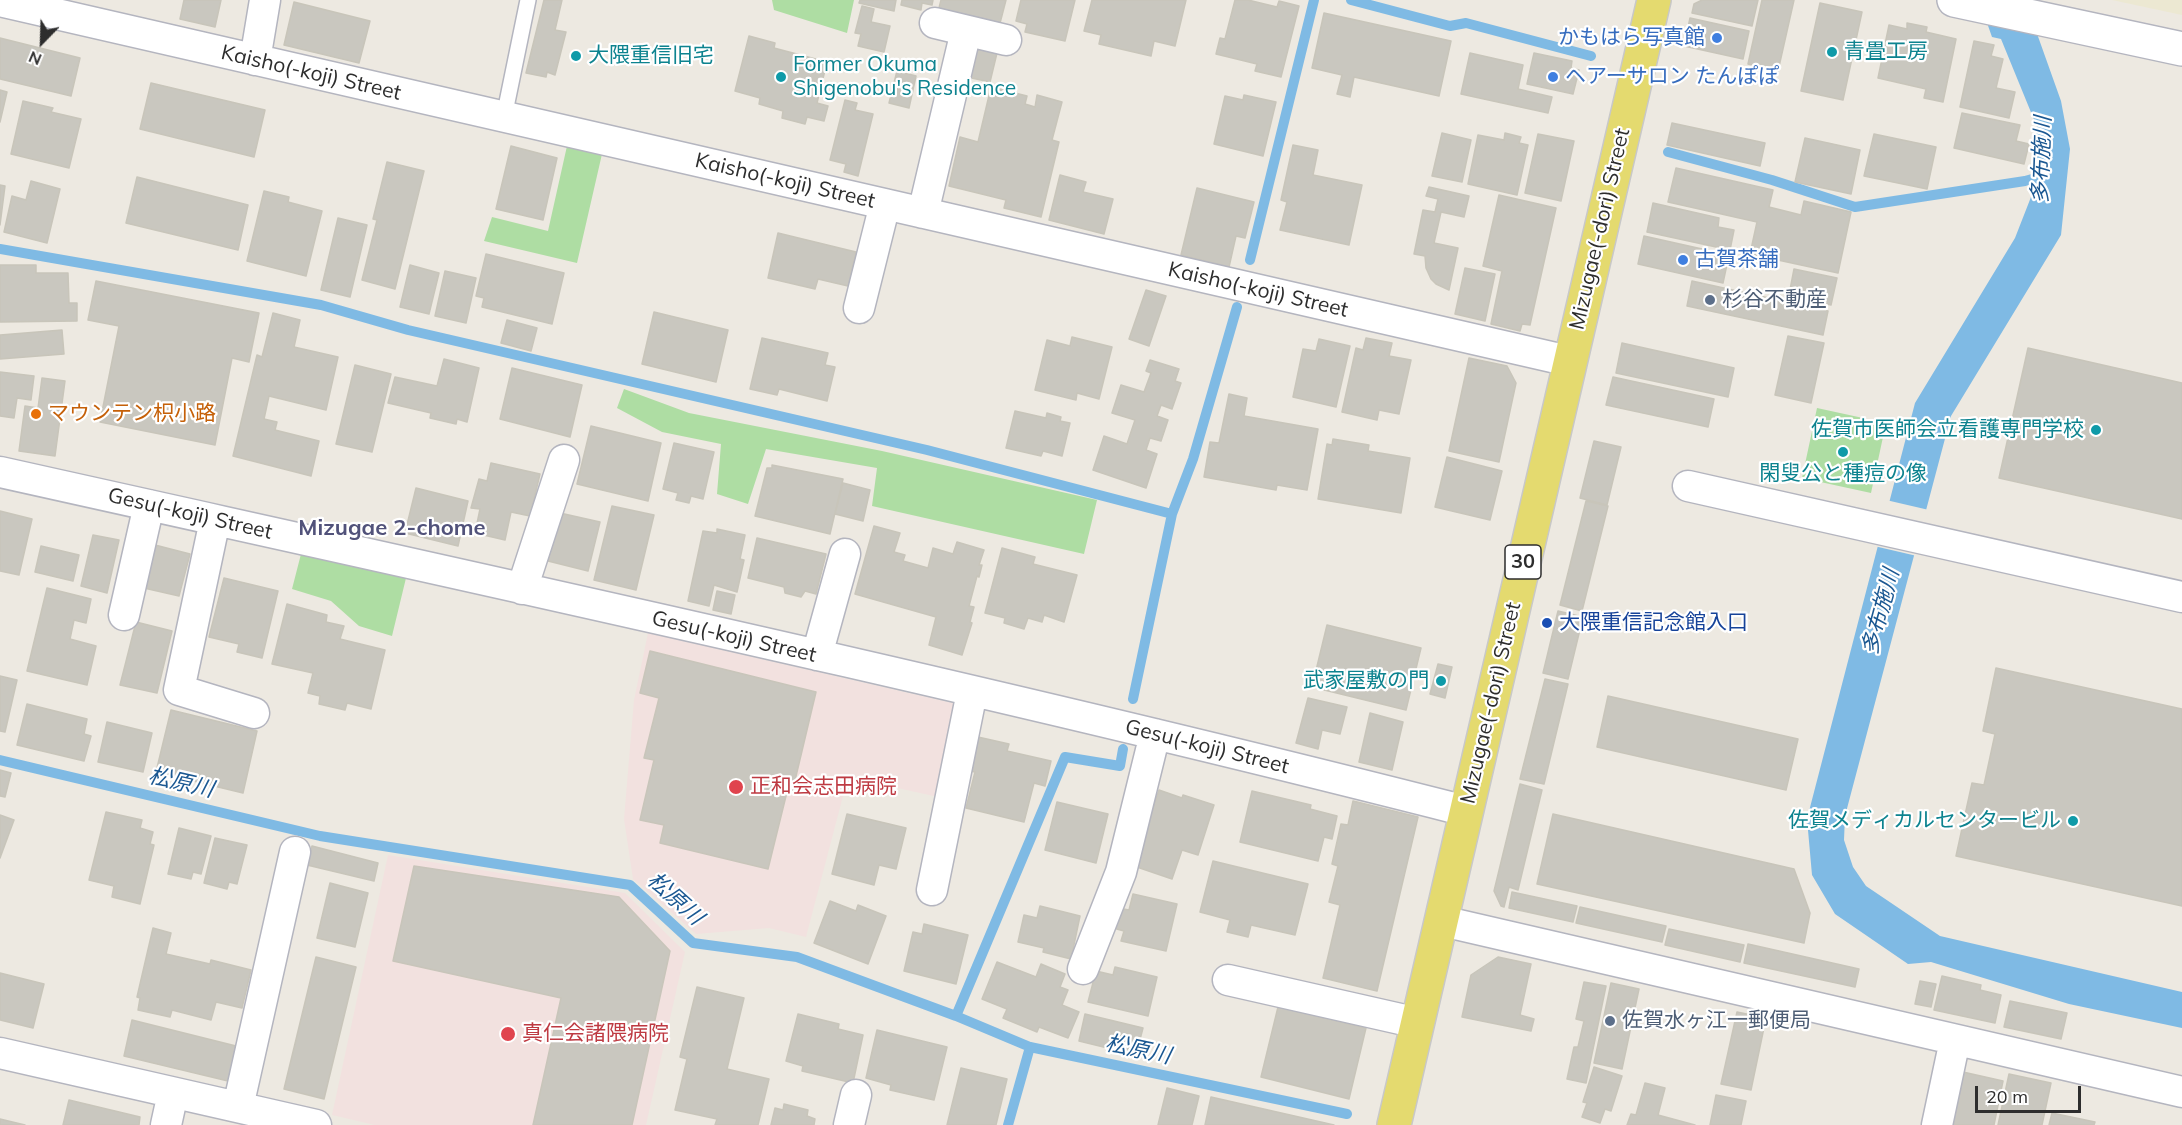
<!DOCTYPE html>
<meta charset="utf-8">
<style>
body{margin:0}
#map{position:relative;width:2182px;height:1125px;overflow:hidden;background:#ede9e1;font-family:Mulish,sans-serif}
canvas{display:block}
.north{position:absolute;left:12px;top:12px;width:60px;height:60px;-webkit-text-stroke:4px #fff;paint-order:stroke;rotate:203deg;font-size:16px;font-weight:700;line-height:24px;text-align:center;color:#2d2d2d}
.north::after{content:'';display:block;margin:auto;width:21px;height:27px;background:#2d2d2d;clip-path:polygon(50% 0,100% 100%,50% 72%,0 100%)}
.scale{position:absolute;left:1975px;top:1086px;width:106px;height:27px;box-sizing:border-box;border:3px solid #2d2d2d;border-top:0;padding-left:8px;font-size:18px;line-height:21px;white-space:nowrap;color:#2d2d2d;-webkit-text-stroke:4px #fff;paint-order:stroke}
</style>
<div id="map">
<canvas width="2182" height="1125"></canvas>
<div class="north">N</div>
<div class="scale">20 m</div>
</div>
<script>
const ctx = document.querySelector('canvas').getContext('2d');
ctx.lineJoin = 'round';
function fill(path, color) { ctx.fillStyle = color; ctx.fill(path, 'evenodd'); }
function trace(path, color, width, dash) { ctx.strokeStyle = color; ctx.lineWidth = width; ctx.lineCap = dash ? 'butt' : 'round'; ctx.setLineDash(dash || []); ctx.stroke(path); }
function label(font, color, halo, rows, align = 'center') {
  ctx.font = font + ' Mulish,"Noto Sans JP",sans-serif'; ctx.lineWidth = 4.5; ctx.setLineDash([]); ctx.textBaseline = 'middle'; ctx.strokeStyle = halo; ctx.fillStyle = color; for (const [text, x, y, turn = 0] of rows) {
    ctx.save(); ctx.translate(x, y); ctx.rotate((+turn || 0) * Math.PI / 180); ctx.textAlign = isNaN(turn) ? turn : align; if (halo) ctx.strokeText(text, 0, 0); ctx.fillText(text, 0, 0); ctx.restore();
  }
}
fill(new Path2D(`
 M2112,0H2182V15Z`), '#ece8d2');
fill(new Path2D(`
 M648,633L957,704L938,797L848,777L806,937L769,928L696,934L633,879L624,819L634,700Z
 M388,855L625,893L685,952L646,1125H375L332,1115Z`), '#f2e1df');
fill(new Path2D(`
 M772,0H854L847,33L774,10Z
 M567,146L602,154L577,263L484,241L492,217L548,231Z
 M624,389L689,413L882,451L1097,500L1084,554L872,506L877,468L766,449L748,504L717,494L721,444L662,432L617,408Z
 M1817,408L1886,423L1871,493L1802,478Z
 M301,554L406,578L392,636L359,626L331,601L292,589Z`), '#aedda3');
fill(new Path2D(`
 M1979,0H2025L2061,101L2070,149L2061,235L1951,416L1845,816L1844,840L1853,867L1866,886L1940,936L2182,992V1028L2069,1004L1931,962L1908,964L1835,914L1812,875L1807,819L1915,403L2015,238L2031,197L2037,127L2001,39L1992,37Z`), '#7fbae4');
fill(new Path2D(`
 M1886,500L1929,510L1917,556L1874,546Z`), '#ede9e1');
trace(new Path2D(`
 M1351,0L1450,26L1466,23L1591,56
 M1668,152L1772,180L1855,207L2025,181L2046,175
 M0,249L321,305L408,330L927,450L1172,514
 M1250,260L1314,0
 M1133,699L1172,514L1193,459L1237,307
 M0,760L320,836L630,885L693,943L797,957L956,1016L1030,1047L1347,1114
 M956,1016L1065,757L1120,766L1123,749
 M1008,1125L1030,1047`), '#7fbae4', 10);
const building = new Path2D(`
 M184,0H221L215,27L180,19Z
 M544,0H562L555,30L566,32L555,75L547,72L546,77L526,73Z
 M860,0H896L894,11L859,3Z
 M902,0H933L932,5L922,3L921,10L901,5Z
 M941,0H1006L999,27L938,12Z
 M1021,0H1075L1065,41L1025,32L1027,24L1016,21Z
 M1092,0H1186L1175,46L1154,41L1151,56L1099,44L1101,35L1084,31Z
 M1235,0H1248L1277,7L1279,1L1299,6L1281,77L1255,71L1257,64L1216,54L1220,38L1225,39Z
 M1702,0H1758L1752,26L1692,13L1694,4Z
 M1762,0H1794L1778,71L1748,64Z
 M294,2L370,21L359,63L284,45Z
 M1820,3L1862,12L1843,100L1801,91Z
 M862,6L874,9L871,22L890,26L884,52L858,46L861,34L855,33Z
 M1324,13L1451,41L1439,96L1354,77L1350,97L1337,94L1342,75L1312,68Z
 M1690,18L1749,31L1743,59L1684,46Z
 M1907,23L1927,27L1926,32L1956,39L1943,102L1924,98L1926,89L1878,78L1889,25L1907,29Z
 M749,36L775,43L774,48L827,62L817,103L828,106L824,121L807,117L805,124L782,118L783,111L759,104L760,98L735,91Z
 M0,38L80,58L71,96L0,79Z
 M1974,41L1994,45L1991,56L2003,59L1996,88L2015,92L2009,118L1960,107Z
 M974,48L997,53L990,82L967,77Z
 M1470,53L1523,65L1518,89L1552,97L1548,113L1461,94Z
 M1534,53L1572,61L1571,68L1579,70L1573,94L1527,84Z
 M897,71L916,76L909,108L889,103Z
 M151,83L265,110L254,157L140,129Z
 M991,87L1027,96L1025,104L1035,107L1037,95L1062,102L1052,140L1059,142L1041,217L1004,208L1006,200L949,186L960,137L978,142Z
 M0,90L7,92L0,122Z
 M1244,95L1276,102L1263,156L1214,144L1225,96L1243,100Z
 M845,100L857,103L855,110L873,114L858,176L844,172L846,164L830,160Z
 M23,101L53,108L51,112L81,119L69,168L11,154Z
 M1962,113L2020,125L2016,141L2029,144L2024,164L1954,148Z
 M1672,123L1765,143L1760,166L1667,145Z
 M1442,133L1471,140L1462,182L1432,176Z
 M1505,133L1521,137L1519,143L1528,145L1517,195L1468,184L1478,135L1504,140Z
 M1538,134L1574,141L1561,201L1525,193Z
 M1874,134L1936,147L1927,189L1864,176Z
 M1805,138L1860,150L1851,194L1795,182Z
 M1293,145L1318,150L1313,175L1362,185L1349,245L1280,230L1287,202L1281,200Z
 M511,146L557,158L543,220L496,209Z
 M387,162L424,171L395,289L362,280L377,220L373,219Z
 M1676,168L1773,190L1769,207L1801,215L1804,201L1851,212L1838,273L1750,254L1757,222L1668,202Z
 M1060,175L1086,182L1083,192L1113,199L1104,234L1049,220Z
 M137,177L248,205L238,250L126,223Z
 M31,181L60,189L47,243L4,232L12,196L26,200Z
 M0,185L5,186L0,225Z
 M1429,187L1469,196L1464,217L1441,212L1434,243L1458,248L1449,290L1436,284L1431,279L1426,268L1425,256L1414,254L1423,210L1435,212L1438,199L1426,196Z
 M1197,188L1254,202L1245,238L1236,236L1229,267L1181,255Z
 M264,191L289,197L288,202L322,211L306,276L247,261Z
 M1499,195L1556,208L1530,325L1522,324L1520,331L1491,324L1502,271L1483,266Z
 M1653,203L1719,218L1718,227L1734,230L1730,250L1647,232Z
 M338,218L367,225L350,297L321,290Z
 M778,233L856,252L848,286L818,279L815,289L768,278Z
 M1644,236L1729,255L1723,283L1638,264Z
 M486,254L564,273L552,324L482,307L484,298L476,296Z
 M0,265H36V273H68L69,303H77V321L0,322Z
 M410,265L439,273L429,314L400,307Z
 M1465,268L1495,274L1485,321L1455,314Z
 M1794,269L1837,278L1831,305L1789,295Z
 M445,271L476,278L466,323L435,316Z
 M96,281L259,313L249,362L232,358L215,445L100,422L119,326L88,320Z
 M1692,281L1828,311L1823,335L1687,306Z
 M1146,290L1166,296L1149,346L1129,339Z
 M654,312L728,330L716,382L642,364Z
 M273,313L300,320L294,347L338,357L326,410L269,396L264,419L277,422L275,430L319,441L311,476L233,456L257,355L262,357Z
 M507,320L537,328L531,351L501,343Z
 M62,330L64,354L0,359V335Z
 M1788,336L1824,343L1811,403L1775,395Z
 M1072,337L1112,347L1099,399L1077,393L1076,400L1035,390L1047,340L1070,346Z
 M762,338L828,353L825,365L835,367L827,401L779,389L777,395L750,389Z
 M1366,338L1392,343L1389,356L1411,360L1399,414L1379,410L1377,420L1342,412L1356,348L1363,350Z
 M1319,339L1350,346L1336,407L1293,397L1303,349L1316,351Z
 M1622,343L1734,368L1728,397L1616,373Z
 M2028,348L2182,383V519L1999,478Z
 M1469,358L1507,366L1516,383L1499,462L1449,451Z
 M444,359L479,368L467,422L457,419L456,424L430,418L431,413L388,403L395,377L437,386Z
 M1150,360L1179,369L1175,381L1181,383L1172,409L1161,405L1157,416L1168,420L1161,441L1150,438L1146,450L1157,454L1146,488L1093,470L1104,436L1127,444L1135,420L1112,413L1121,385L1144,392L1151,373L1146,371Z
 M355,365L391,374L372,452L336,444Z
 M512,368L582,385L570,437L500,419Z
 M0,372L34,376L31,400L17,398L14,418L0,416Z
 M1613,377L1714,399L1708,427L1606,405Z
 M42,378L65,381L55,456L19,451L25,406L38,408Z
 M1229,394L1247,398L1244,416L1318,429L1307,490L1277,485L1276,490L1204,477L1210,442L1219,443Z
 M1015,411L1046,418L1047,413L1061,417L1060,421L1070,423L1062,456L1043,451L1041,456L1006,448Z
 M591,426L661,443L648,501L577,484Z
 M1333,439L1369,445L1368,451L1410,458L1401,513L1318,499L1327,444L1332,445Z
 M1594,441L1621,447L1607,505L1580,498Z
 M674,443L714,452L703,499L691,496L689,503L676,500L678,493L663,489Z
 M1447,457L1502,471L1490,520L1435,507Z
 M491,463L540,474L530,516L511,512L505,540L475,533L480,509L471,508L479,479L487,481Z
 M772,465L843,479L830,534L755,516L767,468H772Z
 M843,483L870,490L863,521L835,514Z
 M416,488L468,501L458,546L405,533Z
 M1586,501L1608,506L1582,611L1560,605Z
 M612,506L654,515L636,590L594,580Z
 M0,511L32,519L19,575L0,571Z
 M560,513L600,522L588,571L548,561Z
 M874,526L900,533L894,552L905,555L903,561L928,568L933,548L953,554L957,542L984,550L979,565H982L979,577L977,576L969,606L974,607L970,622L972,623L962,655L929,645L936,617L855,594Z
 M717,529L745,535L740,559L744,560L737,592L714,585L709,606L688,601L703,531L717,533Z
 M93,535L119,540L107,593L81,586Z
 M757,538L826,554L816,594L805,591L801,597L785,593L784,587L748,578Z
 M155,545L190,554L179,596L144,588Z
 M41,546L79,555L73,581L35,572Z
 M1002,548L1035,557L1033,564L1077,575L1064,622L1044,615L1042,622L1028,618L1024,629L1004,623L1005,618L985,613Z
 M224,578L278,591L262,658L237,652L239,644L209,637Z
 M47,588L91,599L86,623L74,620L70,639L96,646L87,685L27,671Z
 M717,591L735,595L731,614L713,610Z
 M287,604L327,615L326,622L344,626L340,639L385,650L371,709L347,703L345,710L319,704L320,696L308,693L313,673L272,664Z
 M1558,611L1583,617L1568,679L1543,673Z
 M136,622L172,631L157,693L120,685Z
 M1327,625L1421,648L1406,710L1312,687Z
 M650,651L816,692L792,793L787,792L768,869L660,843L664,825L640,820L654,760L644,758L659,698L640,693Z
 M1438,664L1452,667L1445,698L1430,694Z
 M1996,668L2182,709V906L1956,856L1972,783L1984,785L1995,734L1983,731Z
 M0,676L17,680L5,732L0,731Z
 M1545,679L1568,684L1544,784L1520,779Z
 M1608,696L1798,739L1786,790L1597,747Z
 M1308,698L1347,707L1340,734L1322,730L1318,749L1296,743Z
 M27,704L87,719L84,734L91,736L84,761L17,745Z
 M171,710L257,731L243,793L156,772Z
 M1370,713L1403,722L1392,770L1359,762Z
 M107,722L152,733L143,772L98,762Z
 M978,737L1009,744L1007,751L1051,761L1045,786L1034,783L1024,822L966,808L975,772L970,771Z
 M0,770L11,773L5,797L0,796Z
 M1520,784L1542,790L1518,890L1509,887L1504,907L1501,906L1494,891Z
 M1159,790L1182,798L1183,795L1214,805L1198,855L1182,850L1172,879L1134,866Z
 M1252,791L1311,805L1310,809L1337,816L1332,839L1324,837L1318,861L1240,842Z
 M1353,801L1418,817L1377,991L1323,978L1340,905L1329,902L1338,866L1332,864L1341,824L1348,825Z
 M1057,802L1108,814L1096,863L1045,850Z
 M106,812L142,820L140,828L153,832L150,844L154,845L140,904L112,897L114,886L89,880Z
 M847,814L906,828L896,869L879,865L874,885L832,874Z
 M1553,814L1794,869L1810,913L1804,943L1537,884Z
 M0,815L14,820L0,858Z
 M179,828L211,836L201,874L193,872L191,879L168,874Z
 M215,838L247,845L237,884L229,882L227,889L204,883Z
 M312,846L378,863L374,881L307,865Z
 M1213,861L1308,884L1295,935L1251,925L1248,937L1227,932L1230,920L1200,912Z
 M414,866L619,897L670,951L632,1125H533L561,998L393,961Z
 M330,883L368,893L355,947L317,938Z
 M1512,892L1577,906L1573,922L1509,908Z
 M1133,894L1177,904L1166,951L1121,941L1124,931L1113,928L1118,908L1129,910Z
 M830,901L856,911L858,905L886,916L868,964L814,943Z
 M1040,906L1080,916L1071,959L1043,952L1044,948L1018,942L1024,915L1037,918Z
 M1580,907L1666,926L1662,942L1576,923Z
 M924,924L968,935L956,984L904,971L913,932L922,934Z
 M153,928L171,933L166,954L210,964L211,960L251,970L242,1008L216,1002L211,1020L172,1010L170,1017L138,1010L140,998L137,997Z
 M1669,929L1744,945L1740,962L1665,945Z
 M1748,944L1859,969L1855,987L1744,963Z
 M316,957L356,967L324,1099L284,1089Z
 M1498,957L1531,964L1520,1015L1534,1019L1531,1031L1462,1017L1471,975Z
 M997,962L1036,977L1041,964L1065,974L1060,987L1068,990L1062,1005L1079,1012L1068,1038L1039,1027L1037,1032L1003,1018L1007,1009L982,999Z
 M1115,967L1157,977L1148,1016L1088,1002L1096,971L1113,975Z
 M0,973L44,984L33,1028L0,1020Z
 M1942,976L1981,985L1980,990L2001,995L1995,1023L1934,1010Z
 M1920,981L1936,984L1931,1007L1915,1004Z
 M1584,982L1606,986L1586,1083L1567,1079L1574,1047H1578L1584,1021L1576,1019Z
 M1611,983L1639,989L1622,1069L1594,1063Z
 M697,987L744,998L727,1069L769,1079L758,1125H715L717,1119L675,1110L687,1059L680,1057Z
 M2010,1001L2067,1013L2061,1039L2004,1027Z
 M1278,1007L1366,1028L1349,1099L1261,1077Z
 M1737,1012L1766,1018L1751,1090L1721,1084Z
 M798,1014L839,1024L838,1029L863,1035L853,1083L802,1071L803,1066L786,1061Z
 M1085,1014L1143,1028L1136,1055L1079,1041Z
 M132,1020L236,1046L228,1081L124,1056Z
 M877,1030L947,1047L934,1100L890,1090L891,1085L866,1078Z
 M1594,1067L1622,1076L1611,1111L1605,1109L1600,1123L1582,1117L1587,1103L1583,1102Z
 M961,1068L1007,1079L996,1125H947Z
 M1963,1072L2003,1081L1994,1125H1951Z
 M2009,1074L2051,1083L2042,1125H1998Z
 M1645,1083L1665,1088L1658,1115L1695,1125H1627L1631,1114L1636,1115Z
 M1167,1088L1199,1096L1192,1125H1158Z
 M1716,1095L1746,1101L1741,1125H1710Z
 M1211,1097L1334,1125H1205Z
 M69,1100L140,1117L139,1125H63Z
 M784,1104L808,1110L807,1116L815,1119L814,1125H771L775,1108L783,1110Z
 M2052,1113L2095,1122L2094,1125H2049Z
 M0,1119L25,1125H0Z`);
fill(building, '#c9c7bf');
trace(building, '#c8c5ba', 1.5);
const lane = new Path2D(`
 M504,117L528,0`);
const street = new Path2D(`
 M0,1L1569,361
 M935,23L1006,40
 M255,60L265,0
 M923,213L966,31
 M859,308L885,204
 M0,472C489,581 980,687 1466,811
 M1688,486L2182,597
 M215,520L179,690L254,713
 M522,589L564,460
 M124,615L149,505
 M817,655L845,554
 M932,890L972,692
 M1442,921L2182,1092
 M1083,969L1121,872L1155,734
 M1228,980L1418,1023
 M0,1053L316,1125
 M238,1107L295,852
 M166,1125L173,1093
 M849,1125L856,1095
 M1937,1125L1955,1040`);
const secondary = new Path2D(`
 M1954,0L2182,49`);
const primary = new Path2D(`
 M1394,1125L1654,0`);
trace(lane, '#b4b5bf', 18);
trace(street, '#b4b5bf', 33);
trace(secondary, '#b4b5bf', 36);
trace(primary, '#c8c8c8', 36);
trace(lane, '#fff', 15);
trace(street, '#fff', 30);
trace(secondary, '#fff', 33);
trace(primary, '#e4da6f', 33);
for (const [x, y, r, color] of [
 [1717,38,6,"#3f7fe0"],
 [1832,52,6,"#0f9aa8"],
 [576,56,6,"#0f9aa8"],
 [781,77,6,"#0f9aa8"],
 [1553,77,6,"#3f7fe0"],
 [1683,260,6,"#3f7fe0"],
 [1710,300,6,"#5c6f8a"],
 [36,414,6,"#e8710a"],
 [2096,430,6,"#0f9aa8"],
 [1843,452,6,"#0f9aa8"],
 [1547,623,6,"#1a4fb4"],
 [1441,681,6,"#0f9aa8"],
 [736,787,8,"#e0444e"],
 [2073,821,6,"#0f9aa8"],
 [1610,1021,6,"#5c6f8a"],
 [508,1034,8,"#e0444e"]
]) { const dot = new Path2D(); dot.arc(x, y, r, 0, 2 * Math.PI); ctx.fillStyle = color; ctx.fill(dot); trace(dot, '#fff', 2); }
for (const [x, y, w] of [
 [1523,562,36]
]) { const box = new Path2D(); box.roundRect(x - w / 2, y - 17, w, 34, 4.5); ctx.fillStyle = '#fff'; ctx.fill(box); trace(box, '#2d2d2d', 1.5); }
label('bold 20px', '#2d2d2d', null, [
 ["30",1523,562]
]);
label('21px', '#366cbe', '#fff', [
 ["かもはら写真館",1705,38,"right"],
 ["ヘアーサロン たんぽぽ",1565,77],
 ["古賀茶舗",1695,260]
], 'left');
label('21px', '#0d838f', '#fff', [
 ["青畳工房",1844,52],
 ["大隈重信旧宅",588,56],
 ["Former Okuma",793,65],
 ["Shigenobu's Residence",793,89],
 ["佐賀市医師会立看護専門学校",2084,430,"right"],
 ["閑叟公と種痘の像",1843,474,"center"],
 ["武家屋敷の門",1429,681,"right"],
 ["佐賀メディカルセンタービル",2061,821,"right"]
], 'left');
label('21px', '#2d2d2d', '#fff', [
 ["Kaisho(-koji) Street",311,73,13],
 ["Kaisho(-koji) Street",785,181,13],
 ["Mizugae(-dori) Street",1600,229,-77],
 ["Kaisho(-koji) Street",1258,290,13],
 ["Gesu(-koji) Street",190,514,13],
 ["Gesu(-koji) Street",734,637,13],
 ["Mizugae(-dori) Street",1491,703,-77],
 ["Gesu(-koji) Street",1207,747,14]
]);
label('21px', '#4e5e75', '#fff', [
 ["杉谷不動産",1722,300],
 ["佐賀水ヶ江一郵便局",1622,1021]
], 'left');
label('21px', '#c56008', '#fff', [
 ["マウンテン枳小路",48,414]
], 'left');
label('21px', '#164399', '#fff', [
 ["大隈重信記念館入口",1559,623]
], 'left');
label('21px', '#be3a42', '#fff', [
 ["正和会志田病院",750,787],
 ["真仁会諸隈病院",522,1034]
], 'left');
label('italic 22px', '#1b5892', '#fff', [
 ["多布施川",2042,160,-88],
 ["多布施川",1881,612,-75],
 ["松原川",181,783,13],
 ["松原川",675,899,42],
 ["松原川",1138,1050,12]
]);
label('bold 22px', '#51527a', '#fff', [
 ["Mizugae 2-chome",392,528]
]);
</script>
